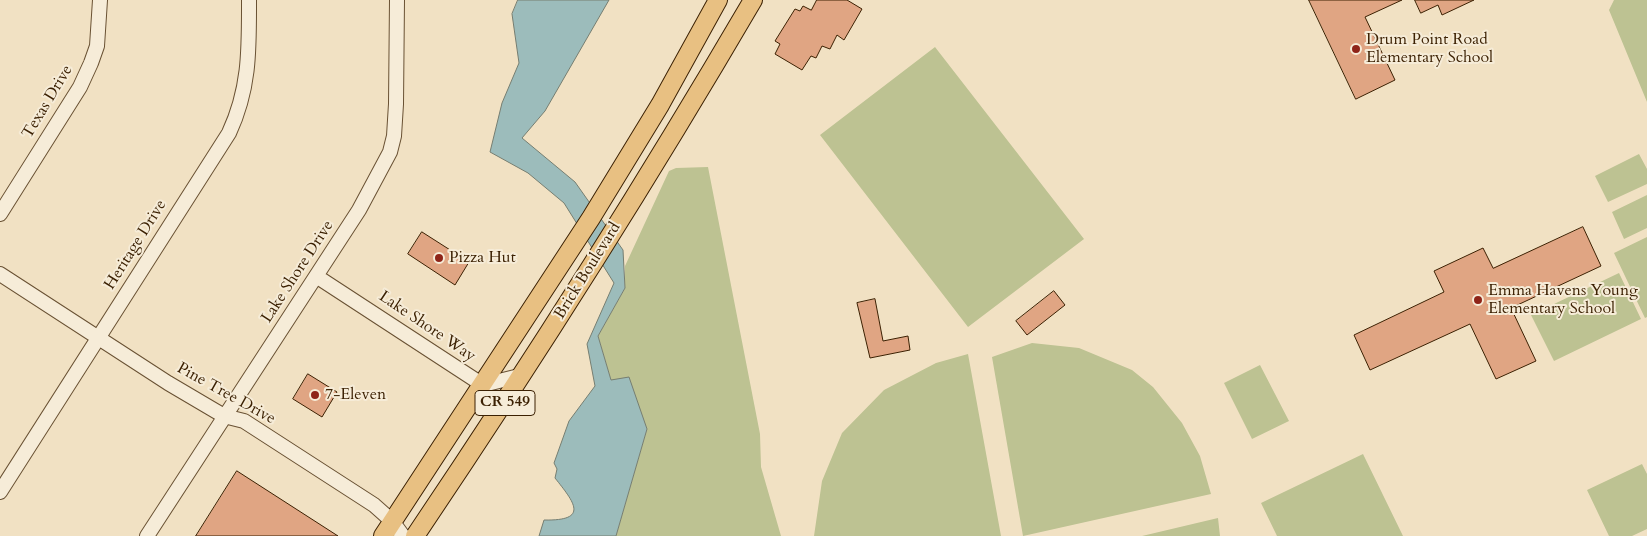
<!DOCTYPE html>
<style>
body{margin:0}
canvas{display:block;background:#f1e1c3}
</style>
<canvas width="1647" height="536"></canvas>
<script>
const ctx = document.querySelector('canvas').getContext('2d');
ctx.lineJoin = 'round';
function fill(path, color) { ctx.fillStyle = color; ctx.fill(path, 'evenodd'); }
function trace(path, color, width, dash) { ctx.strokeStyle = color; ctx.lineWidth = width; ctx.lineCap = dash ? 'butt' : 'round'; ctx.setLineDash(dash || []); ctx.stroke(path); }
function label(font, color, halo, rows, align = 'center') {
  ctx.font = font + ' Cardo,serif'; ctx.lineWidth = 4; ctx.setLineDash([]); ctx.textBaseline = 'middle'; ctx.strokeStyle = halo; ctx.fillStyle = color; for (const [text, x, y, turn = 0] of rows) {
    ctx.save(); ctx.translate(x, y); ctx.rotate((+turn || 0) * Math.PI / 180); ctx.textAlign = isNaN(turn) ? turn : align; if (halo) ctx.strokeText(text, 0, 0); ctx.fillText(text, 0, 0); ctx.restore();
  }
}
fill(new Path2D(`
 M1614,0H1647V102L1609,10Z
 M935,47L1084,239L968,327L820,135Z
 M1639,154L1647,169V184L1608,202L1595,176Z
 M708,167L760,434L761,467L781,536H616L647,429L611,380L598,336L625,288V266L669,171L676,168Z
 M1647,195V228L1624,239L1612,212Z
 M1647,237V317L1645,318L1614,253Z
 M1619,273L1641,319L1554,361L1531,315Z
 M1032,343L1079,348L1132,370L1153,387L1182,423L1200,456L1211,494L1023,536L992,357Z
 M968,354L1001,536H814L822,481L842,433L884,390L936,363Z
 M1260,365L1289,421L1252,439L1224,383Z
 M1363,454L1403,536H1277L1261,503Z
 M1642,464L1647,474V529L1632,536H1609L1587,490Z
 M1218,518L1220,536H1142Z`), '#bdc292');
const water = new Path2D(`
 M518,0H609L545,111L522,138L575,182L623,250L625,288L598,336L611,380L629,377L647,429L616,536H539L544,520C590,521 574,502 555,478L557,469L554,463L569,421L595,386L587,344L614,283L564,203L528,173L490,152L502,103L519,63L512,14Z`);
fill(water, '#9cbcbb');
trace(water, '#767e71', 1);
const building = new Path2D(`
 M817,0H847L862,9L844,40L837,35L830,49L822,46L816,58L811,56L802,70L775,54L780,44L775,41L795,9L800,11L803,6L811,10Z
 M1309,0H1402L1365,17L1395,80L1356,99Z
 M1415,0H1474L1442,15L1438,5L1421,13Z
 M1583,227L1601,266L1511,308L1536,361L1496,379L1470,324L1370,370L1354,335L1444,292L1434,271L1483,248L1493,268Z
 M422,232L469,262L455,285L408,254Z
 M1054,291L1065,305L1027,335L1016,321Z
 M875,299L883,341L908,336L910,350L870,358L857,303Z
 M308,374L337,392L322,417L293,399Z
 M237,471L338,536H196Z`);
fill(building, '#e0a583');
trace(building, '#3c2103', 1);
const minor = new Path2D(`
 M0,214L80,87L91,63L97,46L100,0
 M0,274L168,383L224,416L244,421L374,505L392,521L403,536
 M316,276L483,385L523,375
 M0,492L229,133C250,88 249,49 249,0
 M147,536L359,210L390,152L394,136L396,104L397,0`);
const major = new Path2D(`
 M383,536L591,218L660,105L718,0
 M415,536C533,361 646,183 753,0`);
trace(minor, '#695133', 16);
trace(major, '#3c2103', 20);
trace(minor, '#f6ecd8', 14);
trace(major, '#e8c082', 18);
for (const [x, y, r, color] of [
 [1356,49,5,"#8f2418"],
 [439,258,5,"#8f2418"],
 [1478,300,5,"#8f2418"],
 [315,395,5,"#8f2418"]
]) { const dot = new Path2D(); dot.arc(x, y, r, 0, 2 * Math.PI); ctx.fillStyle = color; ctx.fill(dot); trace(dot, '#f6ecd8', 2); }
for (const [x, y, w] of [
 [505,403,60]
]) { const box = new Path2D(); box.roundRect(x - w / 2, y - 12.5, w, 25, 4); ctx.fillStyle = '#f6ecd8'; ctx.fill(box); trace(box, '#3c2103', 1); }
label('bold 15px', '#3c2103', null, [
 ["CR 549",505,403]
]);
label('16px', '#3c2103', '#f6ecd8', [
 ["Drum Point Road",1366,40],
 ["Elementary School",1366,58],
 ["Pizza Hut",449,258],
 ["Emma Havens Young",1488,291],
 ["Elementary School",1488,309],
 ["7-Eleven",325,395]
], 'left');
label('16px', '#3c2103', '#f6ecd8', [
 ["Texas Drive",48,102,-59],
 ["Heritage Drive",136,245,-58],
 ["Brick Boulevard",588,271,-58],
 ["Lake Shore Drive",298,272,-57],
 ["Lake Shore Way",427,327,34],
 ["Pine Tree Drive",226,394,29]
]);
</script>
